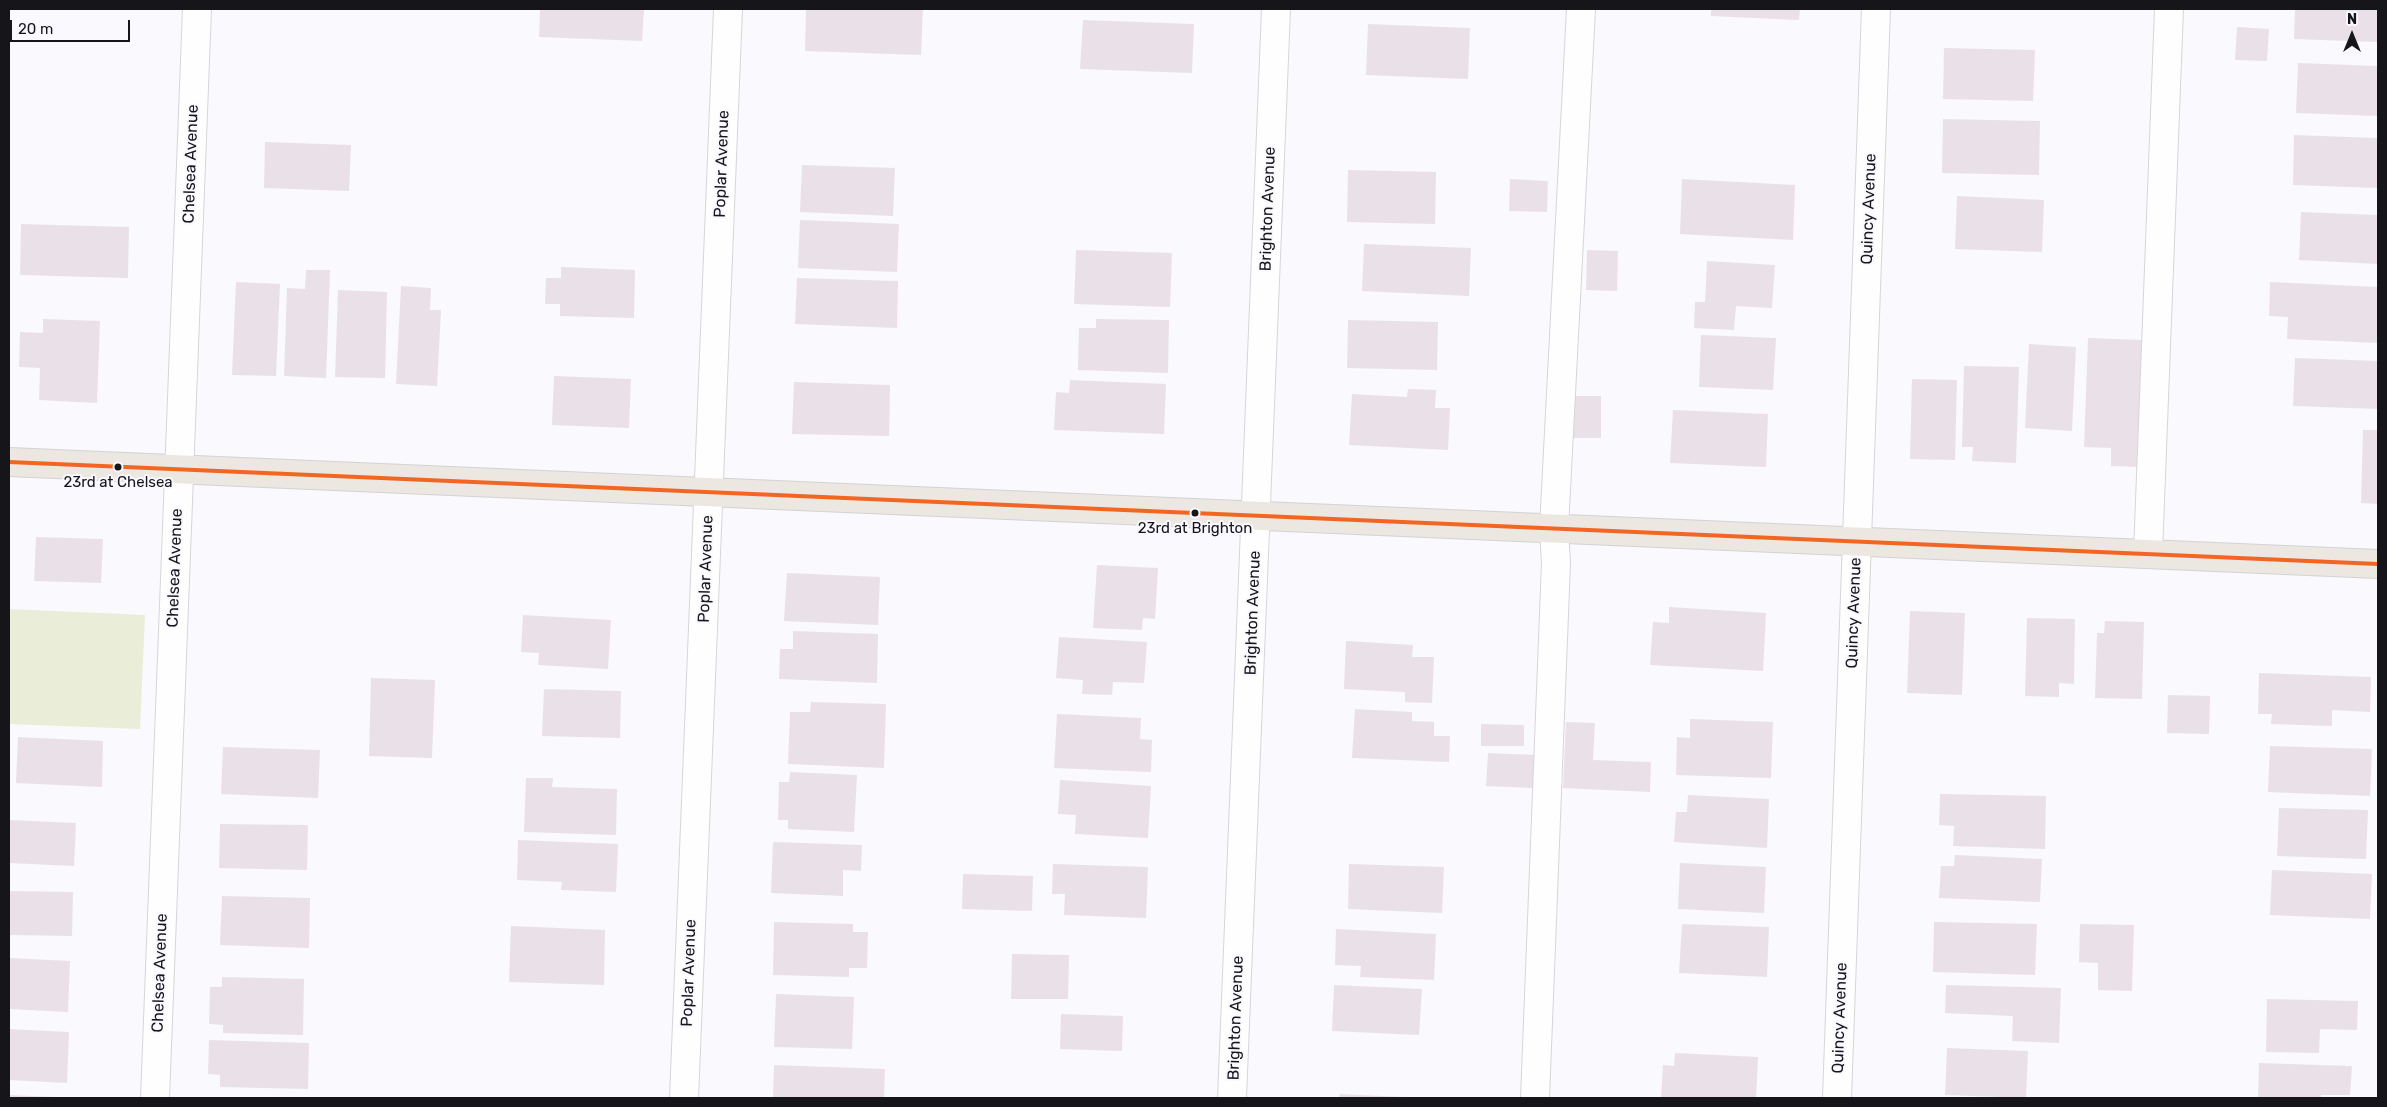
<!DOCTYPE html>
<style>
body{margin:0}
#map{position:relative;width:2387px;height:1107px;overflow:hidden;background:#faf9fd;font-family:Rubik,sans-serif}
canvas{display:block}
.frame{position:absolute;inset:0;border:10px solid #16151a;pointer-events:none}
.north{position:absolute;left:2327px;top:10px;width:50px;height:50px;-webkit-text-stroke:4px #f9f8fe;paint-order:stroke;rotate:0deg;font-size:14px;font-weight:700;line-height:20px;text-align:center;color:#16151a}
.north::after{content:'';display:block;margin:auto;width:18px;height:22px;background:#16151a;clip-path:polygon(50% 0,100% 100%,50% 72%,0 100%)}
.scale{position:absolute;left:10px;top:20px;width:120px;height:22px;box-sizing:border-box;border:2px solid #16151a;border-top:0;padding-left:6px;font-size:15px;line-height:18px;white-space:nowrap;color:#16151a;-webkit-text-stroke:4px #f9f8fe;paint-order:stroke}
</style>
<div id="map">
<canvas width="2387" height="1107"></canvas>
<div class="frame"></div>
<div class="north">N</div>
<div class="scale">20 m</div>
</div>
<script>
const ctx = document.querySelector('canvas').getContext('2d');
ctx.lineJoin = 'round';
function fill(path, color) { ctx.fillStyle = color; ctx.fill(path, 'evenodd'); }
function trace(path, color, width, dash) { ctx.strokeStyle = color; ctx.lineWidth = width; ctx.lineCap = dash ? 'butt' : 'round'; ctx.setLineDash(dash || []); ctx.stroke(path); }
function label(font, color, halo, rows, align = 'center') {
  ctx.font = font + ' Rubik,sans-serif'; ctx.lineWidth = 4; ctx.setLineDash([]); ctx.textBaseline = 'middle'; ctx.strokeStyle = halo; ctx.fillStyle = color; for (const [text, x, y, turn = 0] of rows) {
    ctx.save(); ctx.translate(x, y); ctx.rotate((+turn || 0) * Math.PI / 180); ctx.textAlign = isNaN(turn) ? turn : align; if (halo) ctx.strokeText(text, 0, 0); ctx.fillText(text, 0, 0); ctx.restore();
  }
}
fill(new Path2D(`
 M9,609L145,615L140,729L9,724Z`), '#eaedd8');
fill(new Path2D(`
 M540,9H644L642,41L539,37Z
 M806,9H923L921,55L805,51Z
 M1711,9H1800L1799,20L1711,16Z
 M2295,9H2378V42L2294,39Z
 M1083,20L1194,24L1192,73L1080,69Z
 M1368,24L1470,28L1468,79L1366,75Z
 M2237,27L2269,29L2267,61L2235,60Z
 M1944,48L2035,50L2033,101L1943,99Z
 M2298,63L2378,66V116L2296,113Z
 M1943,119L2040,121L2039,175L1942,173Z
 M2294,135L2378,138V188L2293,185Z
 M265,142L351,145L349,191L264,188Z
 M802,165L895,168L893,216L800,212Z
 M1348,170L1436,172L1435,224L1347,222Z
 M1510,179L1548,181L1547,212L1509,211Z
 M1682,179L1795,185L1793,240L1680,234Z
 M1957,196L2044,200L2042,252L1955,249Z
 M2301,212L2378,215V264L2299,260Z
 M800,220L899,224L897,272L798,268Z
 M21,224L129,227L128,278L20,275Z
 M1364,244L1471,248L1469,296L1362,291Z
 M1076,250L1172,253L1170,307L1074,304Z
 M1587,250L1618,251L1617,291L1586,290Z
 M1707,261L1775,265L1772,308L1736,306L1734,330L1694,328L1695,302H1705Z
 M561,267L635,270L634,318L560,316V304H545L546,278H561Z
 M306,270H330L326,378L284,376L287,288L305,289Z
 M797,278L898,281L897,328L795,324Z
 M236,282L280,284L276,376L232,375Z
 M2270,282L2378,287V343L2287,339L2288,317L2269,316Z
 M401,286L431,288L430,310H441L437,386L396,384Z
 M338,290L387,292L385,378L335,377Z
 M43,319L100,321L97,403L39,400L40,368L19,367L20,332L43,333Z
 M1096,319L1169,320L1168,373L1078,370L1079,328H1096Z
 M1348,320L1438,322L1437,370L1347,368Z
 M1701,335L1776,338L1773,390L1699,387Z
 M2088,338L2143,340L2139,467L2111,466V448L2084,447Z
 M2029,344L2076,347L2072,431L2025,428Z
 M2295,358L2378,361V409L2293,406Z
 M1964,366L2019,367L2016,463L1972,461L1973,447H1962Z
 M554,376L631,379L629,428L552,425Z
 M1912,379L1957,380L1955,460L1910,459Z
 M1070,380L1166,384L1164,434L1054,430L1056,392L1069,393Z
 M794,382L890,385L889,436L792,434Z
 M1408,389L1436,390L1435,408H1450L1448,450L1349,445L1352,394L1407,397Z
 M1572,396H1601V438H1572Z
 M1673,410L1768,414L1766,467L1670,463Z
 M2363,430H2378V504L2361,503Z
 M36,537L103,539L101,583L34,581Z
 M1097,565L1158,568L1155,619L1143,618L1142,630L1093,628Z
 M787,573L880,577L878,625L784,621Z
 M1669,607L1766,613L1763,671L1650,665L1653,622L1669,623Z
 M1910,611L1965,613L1962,695L1907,693Z
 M523,615L611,620L608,669L538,665L539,653L521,652Z
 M2027,618L2075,619L2074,684L2059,683V697L2025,696Z
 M2105,621L2144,622L2142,699L2095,698L2097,633H2104Z
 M793,631L878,634L877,683L779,679L780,649H793Z
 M1059,637L1147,642L1144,683L1113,682L1112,695L1082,694L1083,680L1056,678Z
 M1346,641L1413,645L1412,657H1434L1432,703L1405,702V692L1344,689Z
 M2259,673L2371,677L2370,712L2332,710V726L2271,724L2272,714H2258Z
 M371,678L435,680L432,758L369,756Z
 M544,689L621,691L620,738L542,736Z
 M2168,695L2210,696L2209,734L2167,733Z
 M811,702L886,704L884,768L788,764L790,712H810Z
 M1355,709L1412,712V721L1434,722V736H1450L1449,762L1352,758Z
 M1057,714L1141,718L1140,739L1152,740L1151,772L1054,768Z
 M1690,719L1773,722L1771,778L1676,775L1677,737L1690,738Z
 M1566,722L1595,723L1593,760L1651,762L1650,792L1563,788Z
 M1481,724L1524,725V746H1481Z
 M18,737L103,741L102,787L16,783Z
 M2270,746L2372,749L2370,796L2268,792Z
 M223,747L320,750L318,798L221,794Z
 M1488,753L1535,755L1534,788L1486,786Z
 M790,772L857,775L854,832L788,829V820H778L779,782H789Z
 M526,778H553L552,787L617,789L616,835L524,832Z
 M1060,780L1151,786L1148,838L1075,834L1076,815L1058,814Z
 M1940,794L2046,796L2045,849L1953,846L1954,826L1939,825Z
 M1688,795L1769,799L1767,848L1674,842L1676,812H1687Z
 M2279,808L2368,810L2366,859L2277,856Z
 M9,820L76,823L74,866L9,863Z
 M220,824L308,825L307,870L219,868Z
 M518,840L618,844L616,892L561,890L562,882L517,880Z
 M773,842L862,845L861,871L843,870V896L771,893Z
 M1955,855L2042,859L2040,902L1939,898L1941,866H1954Z
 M1680,863L1766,867L1764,913L1678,909Z
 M1053,864L1148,867L1146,918L1064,915L1065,894H1052Z
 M1349,864L1444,867L1442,913L1348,909Z
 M2272,870L2372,874L2370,919L2270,915Z
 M963,874L1033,876L1032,911L962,909Z
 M9,891L73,892L72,936L9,935Z
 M222,896L310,898L309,948L220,945Z
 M774,922L853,924V932H868L867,968H849V977L773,975Z
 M1934,922L2037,924L2035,975L1933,972Z
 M1682,924L1769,927L1767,977L1679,973Z
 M2080,924L2134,925L2132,991L2098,990V963L2079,962Z
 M511,926L605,930L604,985L509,982Z
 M1336,929L1436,934L1434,980L1360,977L1361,966L1335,965Z
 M1012,954L1069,955L1068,999H1011Z
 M9,958L70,961L68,1012L9,1009Z
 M222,977L304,979L303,1035L223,1033V1025L209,1024L210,987H222Z
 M1334,985L1422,989L1419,1035L1332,1031Z
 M1946,985L2061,988L2059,1043L2012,1041L2013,1016L1945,1013Z
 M776,994L854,997L852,1049L774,1047Z
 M2267,999L2358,1001L2357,1030L2320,1029L2319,1053L2266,1052Z
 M1061,1014L1123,1016L1122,1051L1060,1049Z
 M9,1029L69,1032L67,1083L9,1080Z
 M209,1040L309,1043L308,1089L220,1087V1075L208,1074Z
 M1947,1048L2028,1051L2026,1098L1945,1095Z
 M1675,1053L1758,1057L1756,1098H1661L1663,1065L1674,1066Z
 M2259,1063L2352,1066L2350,1095H2321V1098H2258Z
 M774,1065L885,1069L884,1098H773Z
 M1340,1094L1404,1097V1098H1339Z
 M9,1095L56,1097V1098H9Z`), '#eae1e8');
const minor = new Path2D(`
 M2148,553L2169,9
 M155,1098L197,9
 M684,1098L728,9
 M1232,1098L1276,9
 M1535,1098L1556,563L1554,528L1581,9
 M1837,1098L1876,9`);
const major = new Path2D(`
 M9,462L2378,564`);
trace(minor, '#d6d5d9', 30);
trace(major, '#d3d2d5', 30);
trace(minor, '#fefeff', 28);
trace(major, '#ece7e1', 28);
trace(new Path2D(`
 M9,462L2378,564`), '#f26522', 4);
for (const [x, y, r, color] of [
 [118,467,4.5,"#16151a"],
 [1195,513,4.5,"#16151a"]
]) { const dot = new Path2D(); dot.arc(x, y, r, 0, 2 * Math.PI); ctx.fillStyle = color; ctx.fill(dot); trace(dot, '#f9f8fe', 2); }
label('15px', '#16151a', '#f9f8fe', [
 ["23rd at Chelsea",118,483],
 ["23rd at Brighton",1195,529]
]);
label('16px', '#16151a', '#f9f8fe', [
 ["Chelsea Avenue",191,164,-88],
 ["Poplar Avenue",722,164,-88],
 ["Brighton Avenue",1268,209,-88],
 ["Quincy Avenue",1869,209,-88],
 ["Chelsea Avenue",175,568,-88],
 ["Poplar Avenue",706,569,-88],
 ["Brighton Avenue",1253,613,-88],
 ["Quincy Avenue",1854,613,-88],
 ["Chelsea Avenue",160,973,-88],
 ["Poplar Avenue",689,973,-88],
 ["Brighton Avenue",1236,1018,-88],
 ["Quincy Avenue",1840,1018,-88]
]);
</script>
